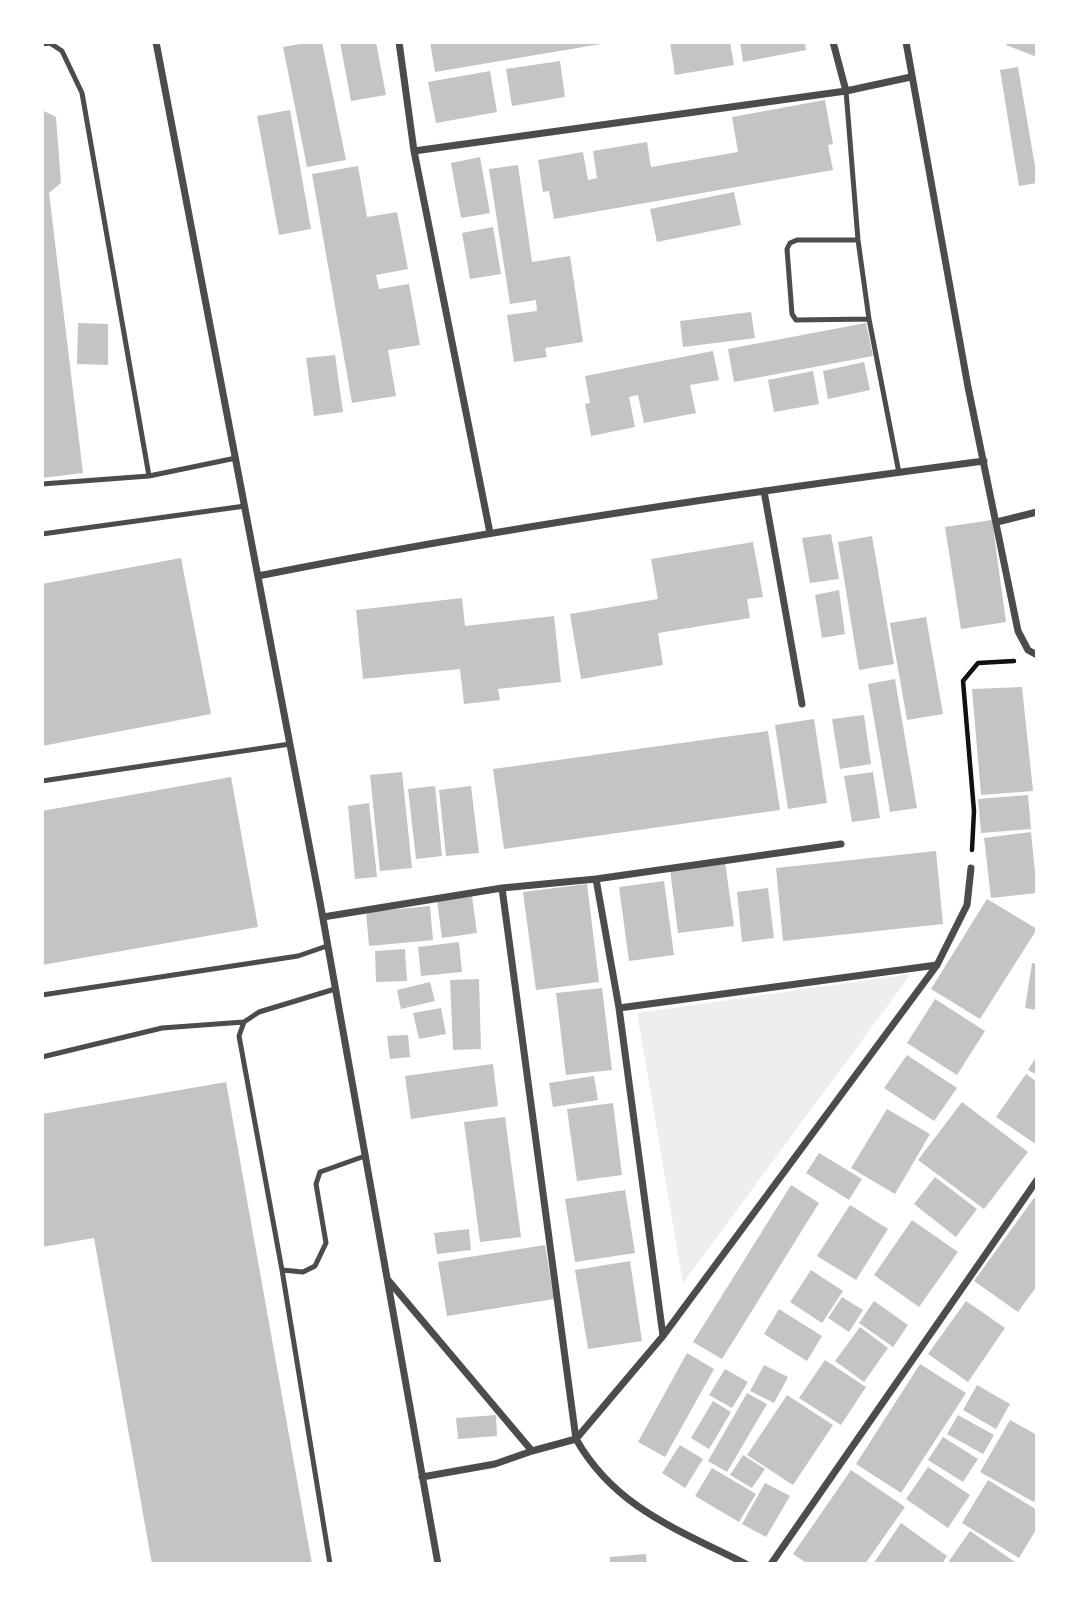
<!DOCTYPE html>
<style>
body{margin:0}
#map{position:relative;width:1079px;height:1606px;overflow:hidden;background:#fff;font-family:Inter,sans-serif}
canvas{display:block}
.frame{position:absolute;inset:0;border:44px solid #fff;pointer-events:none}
</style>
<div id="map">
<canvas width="1079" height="1606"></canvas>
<div class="frame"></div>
</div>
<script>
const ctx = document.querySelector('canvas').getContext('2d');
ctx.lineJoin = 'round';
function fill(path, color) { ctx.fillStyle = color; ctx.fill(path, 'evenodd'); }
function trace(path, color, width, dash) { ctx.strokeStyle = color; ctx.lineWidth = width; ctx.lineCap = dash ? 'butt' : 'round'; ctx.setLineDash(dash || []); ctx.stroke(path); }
fill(new Path2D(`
 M911,974L683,1283L637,1013Z`), '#eee');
fill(new Path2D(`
 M311,42H322L346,160L307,167L283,47Z
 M340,42H376L386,95L351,101Z
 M430,42H607V43L435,72Z
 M670,42H730L734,65L675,75Z
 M740,42H805L806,50L743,62Z
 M1007,42H1037V57L1006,45Z
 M560,61L565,97L512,106L506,69Z
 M1018,67L1037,178V183L1019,186L1000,70Z
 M490,71L497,112L436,123L428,82Z
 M825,100L833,144L828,145L833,170L554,219L549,191L543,192L538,160L583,152L588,180L597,178L593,151L647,142L651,167L738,152L732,117Z
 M42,110L56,117L61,183L49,193L83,473L42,478Z
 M290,110L311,229L279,235L257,116Z
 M480,157L490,213L461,218L451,163Z
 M518,165L532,262L570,256L583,342L545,348L547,357L514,362L507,315L537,311L536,300L510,304L489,169Z
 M358,166L367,217L397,212L408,269L376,275L379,289L409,284L420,345L388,350L396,396L352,403L312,174Z
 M734,192L741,225L657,242L650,209Z
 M493,227L501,274L470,279L462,233Z
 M751,312L755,338L683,347L680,321Z
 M78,323L108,324V365L77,364Z
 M866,323L873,356L734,382L728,349Z
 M713,351L719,380L690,385L696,413L644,423L638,395L629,397L635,427L591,436L585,404L590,403L585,376Z
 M335,355L343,412L314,416L306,358Z
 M864,362L870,390L828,399L823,371Z
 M813,371L819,404L774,412L768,380Z
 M992,520L1006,622L961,629L945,527Z
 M831,534L839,579L810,583L802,538Z
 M872,536L894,664L859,670L838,542Z
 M753,542L763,597L747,599L750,618L658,633L663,665L581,679L570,614L658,599L651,559Z
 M181,558L211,714L42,746V584Z
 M839,590L845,634L822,638L815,595Z
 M462,598L465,626L554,616L561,682L498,689L500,700L464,704L460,669L363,679L356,610Z
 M926,617L943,714L907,720L890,623Z
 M895,679L917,808L890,812L868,684Z
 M1022,687L1033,791L981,795L972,689Z
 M864,715L871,764L840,769L832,719Z
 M814,719L827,803L788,809L775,725Z
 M768,731L780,810L504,849L493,769Z
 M402,772L412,868L380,871L370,775Z
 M873,772L880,818L852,822L844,776Z
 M231,777L258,927L42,965V811Z
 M435,786L442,856L416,859L408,789Z
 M471,786L479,853L446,856L439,790Z
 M1028,795L1031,829L981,833L978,799Z
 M369,803L377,877L355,879L348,806Z
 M1031,832L1037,893L991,898L984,838Z
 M936,851L943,924L783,941L776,868Z
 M725,862L734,926L678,933L670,869Z
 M664,881L674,955L629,961L619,887Z
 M587,884L599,982L536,990L523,892Z
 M768,888L774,938L742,942L737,892Z
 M472,896L477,933L442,938L437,901Z
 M987,899L1037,929L980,1019L931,989Z
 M430,906L433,940L369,946L366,912Z
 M459,942L462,972L421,976L418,947Z
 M405,949L407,981L376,982L375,951Z
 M1032,963L1037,964V1010L1025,1008Z
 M479,979L481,1049L453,1050L450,980Z
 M430,982L435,1001L401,1009L397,990Z
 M602,988L612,1070L566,1075L556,993Z
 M935,999L985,1031L957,1075L907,1043Z
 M441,1008L446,1034L419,1039L413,1013Z
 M408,1035L410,1057L390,1059L387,1036Z
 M907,1055L957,1088L934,1121L884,1088Z
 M1037,1056V1075L1028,1070Z
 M493,1064L498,1106L411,1119L405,1076Z
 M1026,1074L1037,1082V1145L996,1117Z
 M594,1076L598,1100L553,1107L549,1083Z
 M226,1082L312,1564H152L94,1238L42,1247V1114Z
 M962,1102L1028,1152L984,1209L918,1160Z
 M613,1103L622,1175L577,1181L567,1109Z
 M887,1109L930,1134L895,1194L851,1168Z
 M505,1117L521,1237L480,1242L464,1122Z
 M819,1153L862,1179L849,1200L806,1173Z
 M935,1177L977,1209L956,1237L914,1204Z
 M791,1185L819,1203L722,1359L693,1342Z
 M625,1190L635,1253L575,1262L565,1199Z
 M1037,1194V1286L1018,1312L974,1281Z
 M850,1205L888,1229L856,1280L817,1256Z
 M912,1220L958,1252L919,1307L874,1275Z
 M469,1229L471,1250L437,1254L434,1233Z
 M545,1245L554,1299L447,1316L438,1262Z
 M630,1261L642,1341L588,1349L575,1270Z
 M811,1270L843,1291L822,1323L790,1302Z
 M842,1297L863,1310L849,1332L828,1318Z
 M874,1301L908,1325L893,1347L859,1323Z
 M966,1301L1005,1328L968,1382L928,1354Z
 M779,1309L822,1336L807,1361L764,1334Z
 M860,1327L888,1348L864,1382L835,1361Z
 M687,1353L714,1369L665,1457L638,1442Z
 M825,1360L866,1387L841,1425L799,1398Z
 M920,1364L966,1393L901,1493L856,1464Z
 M764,1365L788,1377L774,1403L750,1391Z
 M725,1369L748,1382L732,1408L709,1395Z
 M977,1385L1010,1404L996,1429L963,1410Z
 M747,1393L767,1404L727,1472L708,1461Z
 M787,1395L833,1425L793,1485L747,1455Z
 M713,1401L731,1412L709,1449L691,1438Z
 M496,1415L497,1436L458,1439L456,1418Z
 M958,1415L994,1435L983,1454L947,1434Z
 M1010,1420L1037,1435V1496L1034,1502L980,1472Z
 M943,1437L978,1459L963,1482L928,1460Z
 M680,1445L703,1459L685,1488L662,1473Z
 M743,1455L765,1469L752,1488L730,1475Z
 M928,1467L970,1495L948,1528L906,1499Z
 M712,1468L756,1494L739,1522L695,1496Z
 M851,1470L905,1507L865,1564H808L793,1554Z
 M988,1480L1037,1510V1528L1019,1558L962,1523Z
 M765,1483L790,1496L766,1537L742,1524Z
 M901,1523L947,1556L942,1564H873Z
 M970,1531L1018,1564H947Z
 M646,1554L647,1564H610V1557Z`), '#c4c4c4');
trace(new Path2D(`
 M972,850L974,811L963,681L978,663L1014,661`), '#111', 4.5);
trace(new Path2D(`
 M42,44L50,43L62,51L82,93L149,476
 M846,91L858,240L869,319L796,320L792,314L787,249L790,243L797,240H858
 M869,319L899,473
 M42,484L149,476L236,458
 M42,534L245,506
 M42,781L290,744
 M42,995L298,956L327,946
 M42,1057L162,1028L244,1022
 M282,1270L303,1272L315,1266L326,1243L316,1184L320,1172L365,1156
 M330,1564L282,1270L239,1036L244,1022L259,1012L335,989`), '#4c4c4c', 5);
trace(new Path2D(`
 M156,42L320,902L438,1564
 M399,42L414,151L490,533
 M833,42L846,91
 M906,42L968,387L1018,631L1028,650L1037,655
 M414,151L846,91L911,77
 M764,491L802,704
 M997,522L1037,512
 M258,576C499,528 741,493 984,461
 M596,879L619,1008L663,1336
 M502,888L576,1439C615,1508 679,1530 746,1564
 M323,917L502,888L596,879L841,844
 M619,1008L937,965
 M388,1280L532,1451
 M422,1477L495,1464L532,1451L576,1439L663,1336L937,965L967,905L971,868
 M771,1564L1037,1180`), '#4c4c4c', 7);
</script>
